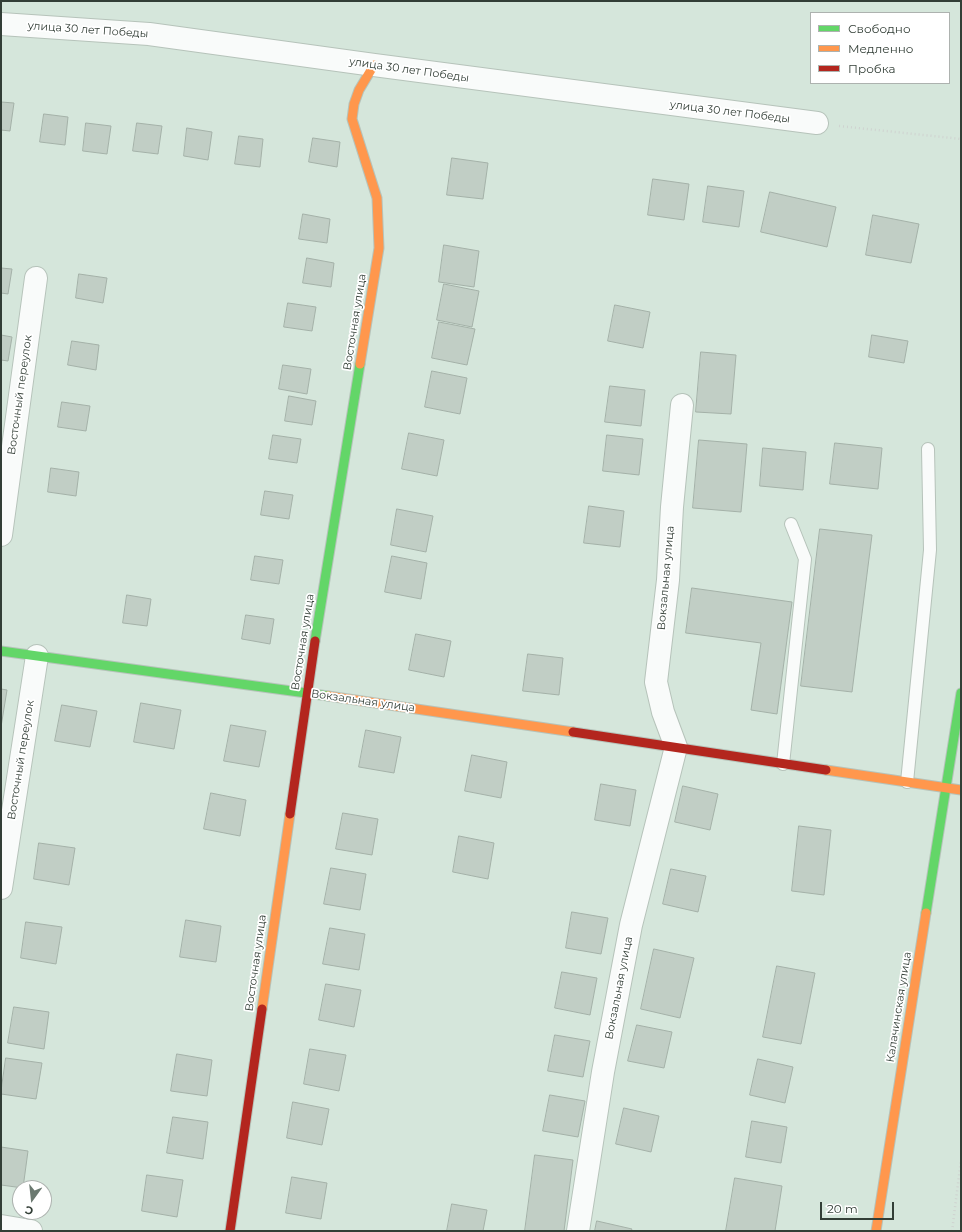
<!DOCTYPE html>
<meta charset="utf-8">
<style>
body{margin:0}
#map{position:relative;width:962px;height:1232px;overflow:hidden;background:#d5e6db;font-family:Montserrat,sans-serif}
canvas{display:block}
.frame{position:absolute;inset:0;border:2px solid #323e36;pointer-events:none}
.legend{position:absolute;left:810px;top:12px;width:140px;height:72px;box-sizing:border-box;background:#fff;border:1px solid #adb2af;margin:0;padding:5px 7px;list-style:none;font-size:12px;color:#323e36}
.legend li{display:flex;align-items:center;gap:8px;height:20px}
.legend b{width:20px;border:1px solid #adb2af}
.north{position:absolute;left:12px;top:1180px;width:40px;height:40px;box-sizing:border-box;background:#fff;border:1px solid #adb2af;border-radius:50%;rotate:195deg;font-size:11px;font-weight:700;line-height:16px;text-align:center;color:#323e36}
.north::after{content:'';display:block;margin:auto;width:14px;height:18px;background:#6b7970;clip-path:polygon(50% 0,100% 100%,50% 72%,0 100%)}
.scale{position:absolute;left:820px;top:1202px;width:74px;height:18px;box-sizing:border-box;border:2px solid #323e36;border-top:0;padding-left:5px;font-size:12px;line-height:14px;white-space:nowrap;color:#323e36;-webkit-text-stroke:3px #fff;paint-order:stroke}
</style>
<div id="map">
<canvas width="962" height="1232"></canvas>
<div class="frame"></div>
<ul class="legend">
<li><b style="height:5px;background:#63d668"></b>Свободно</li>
<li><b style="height:5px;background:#ff974d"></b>Медленно</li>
<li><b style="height:5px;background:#b3261e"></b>Пробка</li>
</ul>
<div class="north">С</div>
<div class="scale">20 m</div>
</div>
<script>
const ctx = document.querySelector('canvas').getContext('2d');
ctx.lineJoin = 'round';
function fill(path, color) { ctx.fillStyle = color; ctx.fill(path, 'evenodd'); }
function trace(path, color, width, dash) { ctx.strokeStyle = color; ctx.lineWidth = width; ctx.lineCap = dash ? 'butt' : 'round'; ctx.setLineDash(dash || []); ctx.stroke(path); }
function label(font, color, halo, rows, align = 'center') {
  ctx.font = font + ' Montserrat,sans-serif'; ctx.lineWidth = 3.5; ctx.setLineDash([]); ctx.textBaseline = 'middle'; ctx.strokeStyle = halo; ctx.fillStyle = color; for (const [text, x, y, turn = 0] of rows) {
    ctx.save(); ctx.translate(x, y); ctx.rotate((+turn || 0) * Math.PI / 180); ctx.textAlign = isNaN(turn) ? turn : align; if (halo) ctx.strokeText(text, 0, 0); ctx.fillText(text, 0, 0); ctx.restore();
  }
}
const building = new Path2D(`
 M1,102L14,103L10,131L1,130Z
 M44,114L68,117L65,145L40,142Z
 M86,123L111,126L107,154L83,151Z
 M137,123L162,126L158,154L133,151Z
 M187,128L212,132L208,160L184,156Z
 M239,136L263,139L260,167L235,164Z
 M313,138L340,142L337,167L309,162Z
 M452,158L488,163L483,199L447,195Z
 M653,179L689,184L684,220L648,215Z
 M708,186L744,191L739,227L703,222Z
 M770,192L836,207L827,247L761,232Z
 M303,214L330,219L327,243L299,239Z
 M873,215L919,224L911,263L866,255Z
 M444,245L479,251L474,287L439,282Z
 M307,258L334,263L331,287L303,283Z
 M1,268L12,269L8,294L1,293Z
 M79,274L107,278L103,303L76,298Z
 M444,284L479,291L472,327L437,320Z
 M288,303L316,307L312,331L284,327Z
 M615,305L650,312L643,348L608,341Z
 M439,322L475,329L467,365L432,358Z
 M1,335L12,337L8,361L1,360Z
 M872,335L908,341L904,363L869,357Z
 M72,341L99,345L96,370L68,365Z
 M701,352L736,355L731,414L696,412Z
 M283,365L311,369L307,394L279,389Z
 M432,371L467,378L460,414L425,407Z
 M610,386L645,390L641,426L605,422Z
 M289,396L316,401L312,425L285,421Z
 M62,402L90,406L86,431L58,427Z
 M409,433L444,440L437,476L402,469Z
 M273,435L301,439L297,463L269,459Z
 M607,435L643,439L639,475L603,471Z
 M699,440L747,444L741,512L693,508Z
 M835,443L882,448L878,489L830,484Z
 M763,448L806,452L803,490L760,486Z
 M51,468L79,472L76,496L48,492Z
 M265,491L293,495L289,519L261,515Z
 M589,506L624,511L620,547L584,543Z
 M397,509L433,516L426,552L391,545Z
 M820,529L872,535L852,692L801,686Z
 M255,556L283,560L279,584L251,580Z
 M392,556L427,563L421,599L385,592Z
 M692,588L792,602L777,714L751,710L761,643L686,633Z
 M127,595L151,599L147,626L123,623Z
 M246,615L274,619L270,644L242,639Z
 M416,634L451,641L444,677L409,670Z
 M528,654L563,658L559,695L523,691Z
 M1,689L7,690L1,727Z
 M141,703L181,710L174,749L134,742Z
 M62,705L97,711L90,747L55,741Z
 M231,725L266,731L259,767L224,761Z
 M366,730L401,737L394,773L359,767Z
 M472,755L507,762L501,798L465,791Z
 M601,784L636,790L630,826L595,820Z
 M683,786L718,794L710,830L675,822Z
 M211,793L246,800L240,836L204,829Z
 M343,813L378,819L372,855L336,849Z
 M799,826L831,830L824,895L792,891Z
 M459,836L494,843L488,879L453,872Z
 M39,843L75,848L69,885L34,879Z
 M331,868L366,874L360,910L324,904Z
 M671,869L706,876L698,912L663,904Z
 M572,912L608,918L601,954L566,948Z
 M186,920L221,926L216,962L180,957Z
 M26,922L62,927L56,964L21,958Z
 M330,928L365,934L359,970L323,964Z
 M654,949L694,958L680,1018L641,1009Z
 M777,966L815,973L801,1044L763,1037Z
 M562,972L597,978L590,1015L555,1008Z
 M326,984L361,990L354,1027L319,1020Z
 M14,1007L49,1012L44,1049L8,1043Z
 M637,1025L672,1032L664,1068L628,1061Z
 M555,1035L590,1041L583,1077L548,1071Z
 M310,1049L346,1055L339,1091L304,1084Z
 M177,1054L212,1060L207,1096L171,1091Z
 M6,1058L42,1063L36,1099L1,1094Z
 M758,1059L793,1067L785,1103L750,1095Z
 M550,1095L585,1101L578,1137L543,1131Z
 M293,1102L329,1109L322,1145L287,1138Z
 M624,1108L659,1116L651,1152L616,1144Z
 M173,1117L208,1122L203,1159L167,1153Z
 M752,1121L787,1127L781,1163L746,1157Z
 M1,1147L28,1151L23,1188L1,1185Z
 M535,1155L573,1160L564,1231H525Z
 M147,1175L183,1180L177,1217L142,1211Z
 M292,1177L327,1183L321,1219L286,1213Z
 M735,1178L782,1186L775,1231H726Z
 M452,1204L487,1210L483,1231H447Z
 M597,1221L632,1229L631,1231H595Z`);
fill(building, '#c1cec5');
trace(building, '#a4b1a8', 1);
const lane = new Path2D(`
 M783,764L805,559L791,524
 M907,782L930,550L928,449`);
const street = new Path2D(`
 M1,24L149,34L374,65L817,123
 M1,535L36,278
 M1,888L37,656
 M1,1226L31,1231
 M578,1231L603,1072L631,925L676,747L663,712L656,682L668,580L672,507L682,405`);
const fast = new Path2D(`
 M315,641L360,364
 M1,651L328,696
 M926,913L961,693`);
const slow = new Path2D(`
 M360,364L379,248L377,198L352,119L354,104L359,90L374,65
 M328,696L573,732
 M826,770L961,790
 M262,1009L290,814
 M876,1231L926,913`);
const jam = new Path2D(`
 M573,732L826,770
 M290,814L315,641
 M230,1231L262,1009`);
trace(lane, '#b6c3ba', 14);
trace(street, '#b6c3ba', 24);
trace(fast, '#b6c3ba', 11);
trace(slow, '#b6c3ba', 11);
trace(jam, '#b6c3ba', 11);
trace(new Path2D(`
 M839,126L961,139V140
 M952,1231L961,1160`), '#cfd3d0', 2.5, [1, 3]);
trace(lane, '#f9fbfa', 12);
trace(street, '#f9fbfa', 22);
trace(fast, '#63d668', 9);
trace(slow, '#ff974d', 9);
trace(jam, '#b3261e', 9);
label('11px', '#323e36', '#fff', [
 ["улица 30 лет Победы",88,30,4],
 ["улица 30 лет Победы",409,70,8],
 ["улица 30 лет Победы",730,112,7],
 ["Восточная улица",355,322,-81],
 ["Восточный переулок",20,395,-82],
 ["Вокзальная улица",666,578,-85],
 ["Восточная улица",303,642,-81],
 ["Вокзальная улица",363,701,8],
 ["Восточный переулок",21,760,-81],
 ["Восточная улица",256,963,-82],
 ["Вокзальная улица",619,988,-79],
 ["Калачинская улица",899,1007,-81]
]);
</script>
